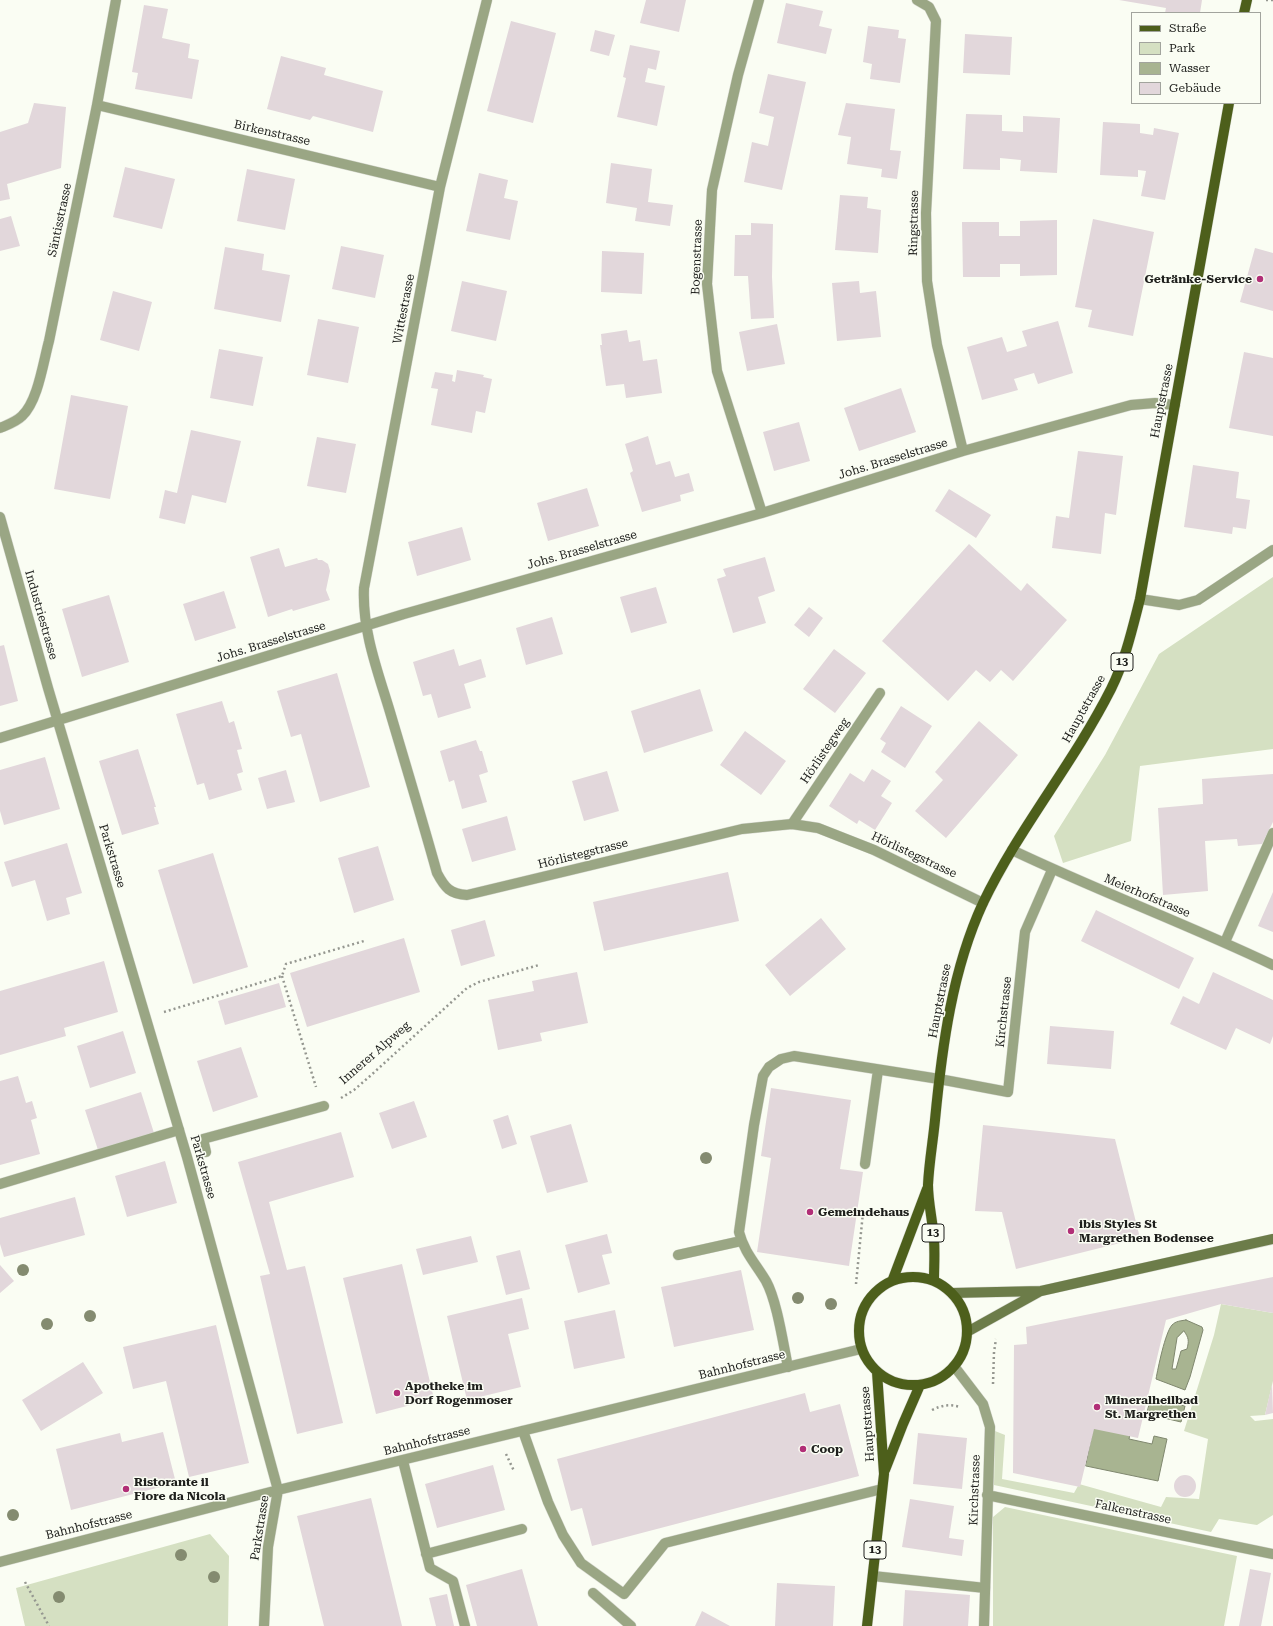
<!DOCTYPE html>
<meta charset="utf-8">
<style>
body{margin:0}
#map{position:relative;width:1273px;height:1626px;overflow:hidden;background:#fafdf3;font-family:"Roboto Serif",serif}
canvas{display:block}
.legend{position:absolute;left:1131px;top:12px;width:130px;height:92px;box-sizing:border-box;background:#fafdf3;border:1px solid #a2a49d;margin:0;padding:5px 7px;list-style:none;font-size:12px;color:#1e1f1c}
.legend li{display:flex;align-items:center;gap:8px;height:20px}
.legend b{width:20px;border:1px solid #a2a49d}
</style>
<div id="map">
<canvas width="1273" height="1626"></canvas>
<ul class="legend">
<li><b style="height:5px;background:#4d5f1b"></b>Straße</li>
<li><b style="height:11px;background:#d5e0c2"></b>Park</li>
<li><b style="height:11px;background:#a8b491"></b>Wasser</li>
<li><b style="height:11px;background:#e2d7db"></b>Gebäude</li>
</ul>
</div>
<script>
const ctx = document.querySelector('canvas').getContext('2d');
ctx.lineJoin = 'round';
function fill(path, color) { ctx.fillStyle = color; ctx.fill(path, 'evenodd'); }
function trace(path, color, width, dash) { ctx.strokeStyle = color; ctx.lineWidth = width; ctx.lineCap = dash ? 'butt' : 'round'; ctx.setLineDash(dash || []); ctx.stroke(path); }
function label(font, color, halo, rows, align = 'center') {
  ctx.font = font + ' "Roboto Serif",serif'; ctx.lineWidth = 3; ctx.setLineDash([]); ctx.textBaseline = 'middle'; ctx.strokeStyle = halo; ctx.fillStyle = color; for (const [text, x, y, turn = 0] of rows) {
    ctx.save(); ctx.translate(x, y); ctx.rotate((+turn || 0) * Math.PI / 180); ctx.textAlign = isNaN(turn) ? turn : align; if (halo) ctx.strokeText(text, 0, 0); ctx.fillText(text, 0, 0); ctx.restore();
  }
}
fill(new Path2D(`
 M1273,577V749L1140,766L1131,841L1063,863L1054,836L1105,755L1159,654Z
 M1221,1304L1273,1313V1381L1265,1415L1250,1416L1255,1421L1273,1419V1515L1257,1525L1219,1519L1211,1532L994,1485L995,1431L1005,1435L1002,1479L1074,1493L1079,1484L1161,1507L1166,1497L1199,1499L1208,1439L1184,1431L1214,1335Z
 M1005,1507L1237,1556L1224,1626H993V1517Z
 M210,1534L229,1556L228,1626H25L16,1588Z`), '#d5e0c2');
const water = new Path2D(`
 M1186,1320L1202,1327L1203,1330L1190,1377L1185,1390L1156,1379C1158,1368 1165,1333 1172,1325C1176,1321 1180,1321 1186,1320ZM1184,1331C1189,1338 1189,1341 1187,1349L1181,1351L1176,1369H1172L1177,1338Z
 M1151,1398L1185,1406L1181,1422L1147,1414Z
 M1094,1427L1130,1434L1129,1439L1152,1444L1154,1436L1167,1439L1158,1481L1086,1466Z`);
fill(water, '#a8b491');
trace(water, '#7f876e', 1);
fill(new Path2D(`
 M646,0H686L679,32L640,23Z
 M1119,0H1202L1200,13H1165L1166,8Z
 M786,3L823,11L819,26L832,29L826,54L777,43Z
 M144,5L168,9L162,38L190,44L188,58L199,60L192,99L135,89L138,73L132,72Z
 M511,21L556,33L533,123L487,111Z
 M868,26L899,30L898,38L906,39L900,83L870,79L872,64L863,62Z
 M595,30L615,35L609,56L590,51Z
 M965,34L1012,37L1010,75L963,73Z
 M630,45L660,51L656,70L648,68L645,82L665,86L657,126L617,117L626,78L623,77Z
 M281,56L326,68L324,75L383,91L373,132L313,116L310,120L267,109Z
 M768,74L806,82L782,190L744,182L752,142L768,146L774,117L759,113Z
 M34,103L66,107L61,168L7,184L10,199L0,201V132L28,123Z
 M846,103L895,109L890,150L901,151L897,179L881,177L882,169L847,164L851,137L838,135Z
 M966,114L1002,115V131L1023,132V116L1060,118L1057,173L1020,171L1021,160L1000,158V170L963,169Z
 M1103,122L1140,124V133L1153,135L1154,128L1179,133L1165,200L1141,196L1146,171L1138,170V177L1100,175Z
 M611,163L652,169L648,202L673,205L670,226L635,221L637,208L606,203Z
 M125,167L175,179L162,229L113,217Z
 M247,169L295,179L285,230L237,221Z
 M479,173L508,180L504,198L518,201L510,240L466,231Z
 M840,195L868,197L867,208L881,210L878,253L835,250Z
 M11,216L20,246L0,251V219Z
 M1093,219L1154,232L1133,336L1088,327L1092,310L1075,307Z
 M1057,220V275L1020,276V264H1000V277H963L962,222H999V236H1020V221Z
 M751,223L773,224L772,277L774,318L751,319L748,276H734L735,235H751Z
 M341,246L384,255L375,298L332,289Z
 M225,247L264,254L262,270L290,275L281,322L214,309Z
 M1255,248L1273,253V311L1240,302Z
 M602,251L644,253L642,294L601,292Z
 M462,281L507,291L496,341L451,331Z
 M859,281L860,293L876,291L881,337L837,341L832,283Z
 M113,291L152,302L139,351L100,340Z
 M318,319L359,327L348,383L307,375Z
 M1058,321L1073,373L1038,384L1034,373L1014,379L1018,390L982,400L967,347L1002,337L1007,352L1027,346L1022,331Z
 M777,324L785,364L747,371L739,332Z
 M627,330L629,342L640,340L643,361L657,359L662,393L626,398L624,384L606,386L600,345H602L601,334Z
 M219,349L263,357L253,406L210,398Z
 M1244,352L1273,358V436L1229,428Z
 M457,370L484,375L483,377L492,379L485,413L476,411L472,433L431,425L438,389L431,388L435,372L453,375L452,381L455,382Z
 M901,388L916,432L859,451L844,408Z
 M71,395L128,406L110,499L54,489Z
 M799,422L810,461L774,471L763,432Z
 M191,430L241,441L226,503L192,495L185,524L159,518L165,490L177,493Z
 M648,436L656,465L670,461L675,477L689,473L694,491L680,495L681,501L642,512L630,473L633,471L625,444Z
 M317,437L356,444L346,493L307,486Z
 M1078,451L1123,456L1116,515L1105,513L1101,554L1052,548L1056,516L1069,518Z
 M1193,465L1239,472L1236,498L1250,500L1246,529L1233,527L1232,534L1184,527Z
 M587,488L599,526L548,541L537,503Z
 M949,489L991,515L976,538L935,511Z
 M462,527L471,560L417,576L408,542Z
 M969,544L1021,591L1027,583L1067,620L1013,681L1001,670L990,682L976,670L948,701L882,641Z
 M279,548L285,567L317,558L318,560H322L328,564L330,571L326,590L330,600L293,611L292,609L268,617L250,557Z
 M765,557L775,591L758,597L766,623L733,633L717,579L726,576L723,569Z
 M656,587L667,623L631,633L620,597Z
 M224,591L236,628L195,641L183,604Z
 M109,595L129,662L82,677L62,609Z
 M809,607L823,618L809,637L794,625Z
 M552,617L563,654L526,665L516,628Z
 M4,645L18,701L0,706V646Z
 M454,649L459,666L481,659L486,677L464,684L471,708L438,718L431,694L423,696L413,662Z
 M834,649L866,673L835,713L803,689Z
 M337,673L370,787L320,802L301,734L291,737L277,691Z
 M700,689L713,731L644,753L631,711Z
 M222,701L229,723L234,721L242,749L237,750L243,772L237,774L242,790L209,800L204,783L197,785L176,714Z
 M901,706L932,726L905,768L881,752L886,743L880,739Z
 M979,721L1018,755L946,838L915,811L943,780L935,772Z
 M745,731L786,761L761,795L720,765Z
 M476,740L480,751H482L488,772L479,775L487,802L462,809L454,780L449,782L440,751Z
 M138,749L156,807H154L159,824L122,835L99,761Z
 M45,757L60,809L4,825L0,811V770Z
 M872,769L891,781L881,796L892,803L875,830L859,820L857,824L829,806L850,773L864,782Z
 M286,770L295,802L267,809L258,778Z
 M607,771L619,811L584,821L572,781Z
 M1273,774V822L1262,844L1238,846L1237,839L1205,841L1208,891L1163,895L1158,808L1203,804L1202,779Z
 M507,816L516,850L472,862L462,829Z
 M67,843L82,893L66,898L70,914L47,921L35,880L12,887L4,862Z
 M378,846L394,900L354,913L338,858Z
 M213,853L248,967L193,984L158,870Z
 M728,872L739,921L604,951L593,902Z
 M1273,892V932L1258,926Z
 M1096,910L1194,958L1179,989L1081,941Z
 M821,918L846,949L790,996L765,965Z
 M485,920L495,956L461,966L451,930Z
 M404,938L420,992L307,1027L290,973Z
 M104,961L118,1012L64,1028L66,1036L0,1055V991Z
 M577,972L588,1023L540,1033L542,1041L498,1050L488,1000L534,991L532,981Z
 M1213,972L1273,1000V1036L1270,1044L1236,1028L1226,1050L1170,1024L1183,996L1199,1004Z
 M279,983L286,1007L225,1025L218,1001Z
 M1050,1026L1114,1031L1111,1069L1047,1064Z
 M123,1031L136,1073L90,1088L77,1046Z
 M241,1047L258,1097L213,1112L197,1061Z
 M18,1076L26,1103L32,1101L37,1118L31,1120L40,1154L0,1165V1081Z
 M771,1088L851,1100L840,1169L863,1172L849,1266L757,1252L771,1158L761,1156Z
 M141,1092L154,1133L98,1150L85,1110Z
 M414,1101L427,1137L392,1149L379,1113Z
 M508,1115L517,1144L502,1149L493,1120Z
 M571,1124L588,1182L547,1193L530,1136Z
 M983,1125L1115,1139L1140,1238L1016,1269L1002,1212L975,1211Z
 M341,1132L354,1177L269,1202L287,1270L305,1266L343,1423L297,1434L260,1276L270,1274L238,1162Z
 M165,1161L177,1203L127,1217L115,1176Z
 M75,1197L85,1235L4,1257L0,1244V1218Z
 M607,1234L612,1253L602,1255L610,1284L578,1293L565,1245Z
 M471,1236L478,1262L423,1275L416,1249Z
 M520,1250L530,1289L506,1295L496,1256Z
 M402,1264L434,1399L376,1414L343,1278Z
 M0,1265L14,1281L0,1293Z
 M741,1270L754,1330L674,1347L661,1287Z
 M1273,1277V1313L1221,1304L1166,1320L1138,1438L1094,1429L1080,1487L1013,1473L1014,1345L1027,1344L1026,1327Z
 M522,1298L529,1329L508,1334L521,1387L467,1400L447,1316Z
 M615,1310L625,1358L574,1369L564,1321Z
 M216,1325L249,1463L189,1477L166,1381L133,1389L123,1347Z
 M83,1362L103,1393L41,1431L22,1400Z
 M1272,1384L1273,1413L1265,1415Z
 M805,1393L810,1412L840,1404L859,1476L592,1546L582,1508L571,1511L557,1459Z
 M163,1432L176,1483L71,1510L56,1449L120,1433L122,1442Z
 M918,1433L967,1438L962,1489L913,1484Z
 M493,1465L505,1510L437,1528L425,1484Z
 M1174 1486a11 11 0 1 1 22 0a11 11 0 1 1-22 0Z
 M371,1498L402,1626H324L297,1516Z
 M910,1499L954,1506L949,1538L964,1540L962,1556L902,1547Z
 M522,1569L538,1626H477L466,1585Z
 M1250,1569L1271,1573L1261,1626H1239Z
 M777,1583L835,1586L833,1626H775Z
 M905,1590L970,1595L968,1626H903Z
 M447,1594L454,1626H436L429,1598Z
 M702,1611L730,1626H695Z`), '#e2d7db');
const lane = new Path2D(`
 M792,824L880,693
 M1225,942L1273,833
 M206,1152L203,1139L324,1106
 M865,1164L878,1070
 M0,1184L179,1130
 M678,1255L741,1241
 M788,1367C783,1343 777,1301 766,1281C756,1264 744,1252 739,1232L754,1125L763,1076L769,1067L781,1059L794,1056L939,1079
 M523,1431L548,1502L563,1535L581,1563L624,1594L665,1543L882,1489
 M403,1461L430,1568L453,1581L465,1626
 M426,1554L522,1529
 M873,1576L985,1588`);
const street = new Path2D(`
 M487,0L440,187L364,588C362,631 378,672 390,712C406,766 422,819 437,873C445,888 450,894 467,895L742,829L792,824L818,828L874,850L983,903
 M759,0L738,75L712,190L707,284L717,371L762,513
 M917,0L929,7L936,21L926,213L927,281L937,345L963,451
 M97,105L440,187
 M0,428C7,425 16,422 22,416C38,401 43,363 49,341L97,105L116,0
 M0,517L48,688L187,1157L278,1490L268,1547L264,1626
 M1140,599L1179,605L1198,600L1273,550
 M0,738L404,614L762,513L963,451L1131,405L1155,403L1175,405
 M1012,850C1098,891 1187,924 1273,965
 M939,1079L1008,1092L1025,932L1052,870
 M954,1366L983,1404L990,1427L984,1626
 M987,1495L1273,1554
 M0,1562L278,1490L861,1349
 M593,1593L631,1626`);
const secondary = new Path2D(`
 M952,1293L1041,1291L1273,1239
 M967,1332L1039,1292`);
const primary = new Path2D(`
 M1244,13L1247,0
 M859 1331a54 54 0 1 1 108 0a54 54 0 1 1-108 0Z
 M893,1279L927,1189
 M934,1280C934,1267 935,1253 934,1240C933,1222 928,1203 928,1185C929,1163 933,1141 935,1120C942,1047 952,970 983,903C1019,828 1073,764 1111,689C1125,661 1132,630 1140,599L1229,103
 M885,1470L903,1424L920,1385
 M867,1626L884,1474L877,1372`);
trace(lane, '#d7d9d1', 11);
trace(street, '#d7d9d1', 11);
trace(secondary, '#d7d9d1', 11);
trace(primary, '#d7d9d1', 11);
trace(new Path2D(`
 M1266,0H1273
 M282,976L316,1087
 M164,1012L282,976L286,964L364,941
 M341,1098L354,1090L369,1077L467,988L479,982L539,965
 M856,1284L863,1212L896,1216
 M993,1384L994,1352L996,1339
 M932,1410C942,1405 950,1404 960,1407
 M506,1454L514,1471
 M25,1582L49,1626`), '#959790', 2.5, [2, 3]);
trace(lane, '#9aa684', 10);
trace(street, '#9aa684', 10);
trace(secondary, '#6c7c49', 10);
trace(primary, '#4d5f1b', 10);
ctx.fillStyle = '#848b70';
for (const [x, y] of [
 [706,1158],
 [23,1270],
 [798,1298],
 [831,1304],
 [90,1316],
 [47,1324],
 [13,1515],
 [181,1555],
 [214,1577],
 [59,1597]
]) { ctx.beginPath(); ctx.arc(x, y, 6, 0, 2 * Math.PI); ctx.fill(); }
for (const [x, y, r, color] of [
 [1260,279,4,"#b12e77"],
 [810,1212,4,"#b12e77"],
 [1071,1231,4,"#b12e77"],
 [397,1393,4,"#b12e77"],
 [1097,1407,4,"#b12e77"],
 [803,1449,4,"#b12e77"],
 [126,1489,4,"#b12e77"]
]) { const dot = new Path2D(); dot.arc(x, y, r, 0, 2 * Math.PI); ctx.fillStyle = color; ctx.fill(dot); trace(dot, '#fafdf3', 1.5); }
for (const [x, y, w] of [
 [1122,662,22],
 [933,1233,22],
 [875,1550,22]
]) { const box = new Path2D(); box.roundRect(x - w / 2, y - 9, w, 18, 3); ctx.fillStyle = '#fafdf3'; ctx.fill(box); trace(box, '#1e1f1c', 1); }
label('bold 11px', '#1e1f1c', null, [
 ["13",1122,662],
 ["13",933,1233],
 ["13",875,1550]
]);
label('12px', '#1e1f1c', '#fafdf3', [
 ["Birkenstrasse",272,133,13],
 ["Säntisstrasse",60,220,-78],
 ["Ringstrasse",914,223,-89],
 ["Bogenstrasse",697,257,-88],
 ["Wittestrasse",404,309,-79],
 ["Hauptstrasse",1162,401,-79],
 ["Johs. Brasselstrasse",893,459,-17],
 ["Johs. Brasselstrasse",582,550,-16],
 ["Industriestrasse",41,615,74],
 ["Johs. Brasselstrasse",271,642,-17],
 ["Hauptstrasse",1084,709,-61],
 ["Hörlistegweg",825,751,-56],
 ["Hörlistegstrasse",583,854,-14],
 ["Hörlistegstrasse",914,855,25],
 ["Parkstrasse",112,856,73],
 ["Meierhofstrasse",1147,896,23],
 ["Hauptstrasse",940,1001,-79],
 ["Kirchstrasse",1004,1012,-84],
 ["Innerer Alpweg",375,1053,-41],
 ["Parkstrasse",203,1167,74],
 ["Bahnhofstrasse",742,1365,-14],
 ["Hauptstrasse",868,1424,-94],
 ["Bahnhofstrasse",427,1441,-14],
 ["Kirchstrasse",975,1490,-88],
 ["Falkenstrasse",1133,1512,12],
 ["Bahnhofstrasse",89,1525,-14],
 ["Parkstrasse",260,1528,-81]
]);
label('bold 12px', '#1e1f1c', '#fafdf3', [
 ["Getränke-Service",1252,279,"right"],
 ["Gemeindehaus",818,1212],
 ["ibis Styles St",1079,1224],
 ["Margrethen Bodensee",1079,1238],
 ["Apotheke im",405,1386],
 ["Dorf Rogenmoser",405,1400],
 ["Mineralheilbad",1105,1400],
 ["St. Margrethen",1105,1414],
 ["Coop",811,1449],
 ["Ristorante il",134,1482],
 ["Fiore da Nicola",134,1496]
], 'left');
</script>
